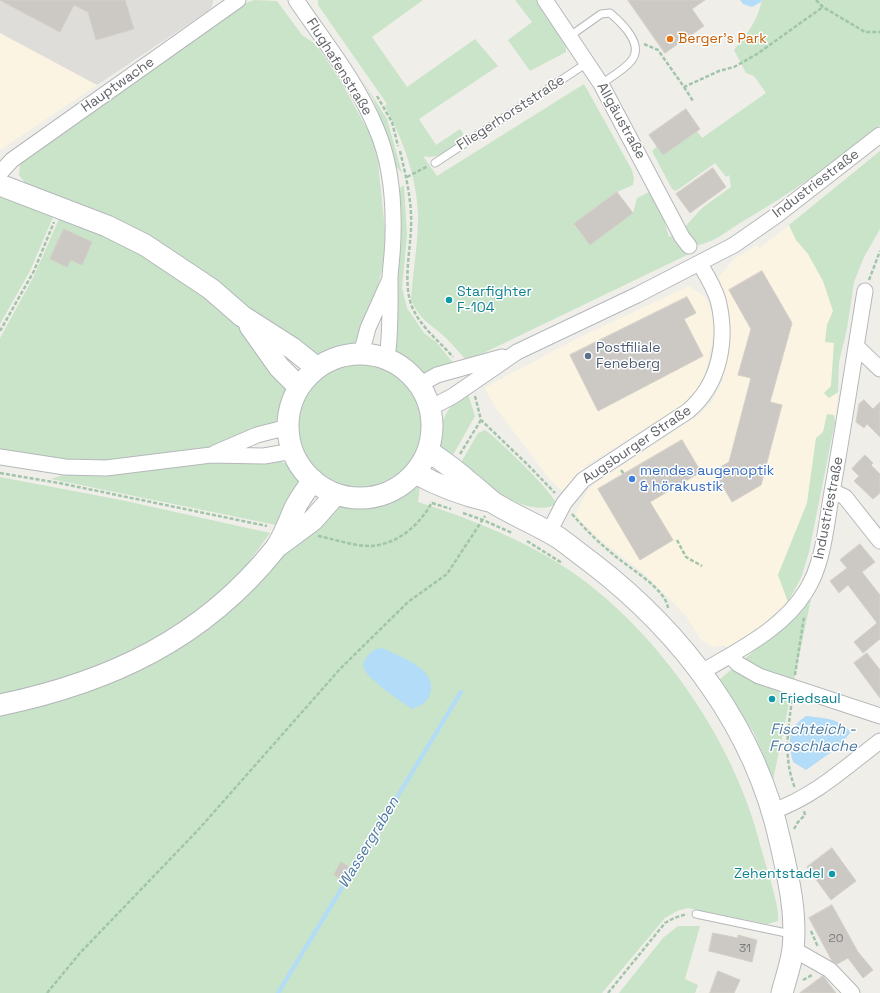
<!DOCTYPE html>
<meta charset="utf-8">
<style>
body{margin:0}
canvas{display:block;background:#f0eee8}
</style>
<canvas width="880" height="993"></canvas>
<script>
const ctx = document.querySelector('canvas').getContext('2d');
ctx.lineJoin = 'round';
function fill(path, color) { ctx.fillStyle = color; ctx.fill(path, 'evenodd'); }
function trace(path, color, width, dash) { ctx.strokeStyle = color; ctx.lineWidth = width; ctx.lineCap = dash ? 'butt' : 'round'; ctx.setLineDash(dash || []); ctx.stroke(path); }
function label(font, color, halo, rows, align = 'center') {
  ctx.font = font + ' "Space Grotesk",sans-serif'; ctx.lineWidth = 3; ctx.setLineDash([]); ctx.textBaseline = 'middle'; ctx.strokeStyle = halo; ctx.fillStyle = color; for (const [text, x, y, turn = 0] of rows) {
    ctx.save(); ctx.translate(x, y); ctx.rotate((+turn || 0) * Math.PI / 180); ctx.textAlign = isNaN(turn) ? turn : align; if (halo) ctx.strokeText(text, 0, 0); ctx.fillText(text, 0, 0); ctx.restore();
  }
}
fill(new Path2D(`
 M0,33L97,85L0,150Z
 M789,225L796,240L808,254L823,281L833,311L827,325L825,342H834L831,386L824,393L829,398L838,392L835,422L834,415H827L823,432L816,438L807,503L778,575L788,602L757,630L728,647L723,645L713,647L701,640L686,616L645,574L599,539L579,520L576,513L587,491L597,482L699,415L713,400L724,378L718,377L729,320L719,277L734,259L756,245L760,248Z
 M689,286L705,297L713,315L716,328L704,378L699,390L687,402L587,465L562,491L547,476L496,408L484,388L578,338Z`), '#fbf4e2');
fill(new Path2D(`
 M0,0H213V1L212,7L208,11L97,85L0,33Z`), '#dfddda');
fill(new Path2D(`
 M254,0L277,1L302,35L314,43L320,50L343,85L372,138L378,162L385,230L384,262L377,289L369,316L356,342L350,349L337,351L322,358L300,347L25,183L19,175L20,165L27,157L248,2Z
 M318,0H423L372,37L407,87L475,39L498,66L419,119L436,145L460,129L463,133V139C451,147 439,161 423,156L437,176L584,84L632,170L634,178L633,185L617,192L574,225L590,245L633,213L637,198L649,192C662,204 664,220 669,237L676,233L689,254L467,361C460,353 453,345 446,338C430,323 419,320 411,299C413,271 418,244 418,216C417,177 403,140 385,106L387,104L318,5Z
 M515,0H538L566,47V52L530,71L508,40L532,22Z
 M762,0H880V125C837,162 789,194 740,223C726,232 711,244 694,246L684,228L702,208L731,187L729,175L726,177L715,163L676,191L672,189L652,151L657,146L663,155L697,131L702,138L766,93L754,76L746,73L734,50C747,34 758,20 762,0Z
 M361,78L387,119L402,173L393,163L380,118L373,99Z
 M880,151V229L864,257L854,282L847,329L839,362L838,392L829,398L824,393L831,386L834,343L825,342L827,325L833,311L823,281L808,254L796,240L789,225Z
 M404,185L407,235L402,288L407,308L424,333L436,342L456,366L419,377L397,356L394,348L400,223L399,189Z
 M0,190L56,210L30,271L0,324Z
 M62,212L131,244L234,318L285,384C288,394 287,410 278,419C272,425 263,428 255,432C209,452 158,460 109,463C73,465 36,457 0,452V338L34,276Z
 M295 427a65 65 0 1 1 130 0a65 65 0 1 1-130 0Z
 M468,394L475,416L453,455L447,459L437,443C445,415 443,409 468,394Z
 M827,414L834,415L835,422L809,552L801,578L788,602L778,575L807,503L816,438L823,432Z
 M485,430C495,436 557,496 556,504C529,520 481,482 459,466L478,433Z
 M265,459C285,462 292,462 299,483L281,526L51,479L75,471L150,468Z
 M0,477L121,500L270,533L228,591L196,617L123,660L0,699Z
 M420,486L418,502C471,519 525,540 572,572C660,633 736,744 761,848C765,863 781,910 778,921L767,924L688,908L677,911L665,918L602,993H0V713L68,697L273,565L338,503C355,507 376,507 393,499C404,494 407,487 420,486Z
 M811,599L773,780L754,733L727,696L720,679L776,633Z
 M678,926H700L685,979L698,985L695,993H619L663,938Z`), '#c9e4c8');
fill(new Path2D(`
 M740,0H762L761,2L752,7L743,4Z
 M383,648C399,657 439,669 430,694C427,703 421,706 412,709C402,702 363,677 363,665C363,662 365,659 367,657C372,650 375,649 383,648Z
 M806,716C824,718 838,718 851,732L837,748L806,770L793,762C788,741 787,729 806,716Z`), '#b2dcf7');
trace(new Path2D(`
 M278,993L461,692`), '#b2dcf7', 4);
const building = new Path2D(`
 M0,0H125L134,29L96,40L88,12L74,5L60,32Z
 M628,0H705L692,9L704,26L665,53Z
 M686,109L700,129L663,155L649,135Z
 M713,168L726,187L690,213L676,194Z
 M617,192L633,213L590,245L574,224Z
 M64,229L92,242L82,265L71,260L67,267L50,259Z
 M762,271L792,323L770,402L782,405L761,485L732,502L714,471L729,462L751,378L738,375L751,329L729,290Z
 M687,297L696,313L684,319L703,356L598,411L570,355Z
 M864,400L873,409L880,402V437L867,424L864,428L856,422L859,404Z
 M682,440L701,472L650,502L673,540L640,560L598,489Z
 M865,455L873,463L871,465L880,474V493L873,499L854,481L859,476L852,469Z
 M860,544L875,562L862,572L880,595V639L863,653L854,642L877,623L848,585L839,593L830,581L847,568L840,560Z
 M867,653L880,670V698L854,663Z
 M832,848L856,881L831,900L807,867Z
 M341,862L351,868L343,880L334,875Z
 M832,905L858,952L873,970L863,978L848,958L837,964L832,961L809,918Z
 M713,933L738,938V935L757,940L752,962L709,951Z
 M718,971L740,980L734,993H710Z
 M823,976L836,993H800Z`);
fill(building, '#ccc9c5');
trace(building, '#d4cfc7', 1);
const lane = new Path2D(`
 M570,36L601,14L610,13C622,23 645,45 631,61C624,70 611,77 601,84
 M435,163L587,63
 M696,914L791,934`);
const street = new Path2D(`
 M296,0C324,41 357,82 376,128C390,160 394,201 393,235C393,249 391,263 390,277C390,305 391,331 387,359
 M545,0L601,84L682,237L689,246
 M0,173L12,160L238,0
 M856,346L880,369
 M361,354L368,328L389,281
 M419,385L437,375L502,357
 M430,408L453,396L517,352L637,295L734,245L777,215L880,135
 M215,453L257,435L288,427
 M0,457L65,467L106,468L211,455L264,456L293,451
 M832,491L845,497L880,541
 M549,532L564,503L583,480L688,411C720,384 728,340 718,300C714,287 707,276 700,264
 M730,656L738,664L759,676L880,716
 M702,672C738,650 783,629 806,591C824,563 826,524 832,492C844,425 854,358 865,291
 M773,811C814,797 846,767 880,741
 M793,949L830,970L852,993`);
const secondary = new Path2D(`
 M0,185L107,226L145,245L211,289L242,316L292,348L317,368
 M250,326L279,367L299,387
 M288 426a72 72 0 1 1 144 0a72 72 0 1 1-144 0Z
 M428,451C443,461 457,471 470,483C478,489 486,497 494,503C515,516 538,525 559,538C570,546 581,555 592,563C683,633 755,728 780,841C788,876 797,913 793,949C791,964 786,978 782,993
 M415,473C439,486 462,495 489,501
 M278,546L313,520L336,494
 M0,705C110,682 203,639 275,549C284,537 289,521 295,508C300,498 307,489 313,480`);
trace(lane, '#b5b8bb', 9);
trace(street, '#b5b8bb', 17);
trace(secondary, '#b4b7bb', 23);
trace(new Path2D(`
 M816,0L823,7L865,32H880
 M644,44L658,50L684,87L719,71L734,67L757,54L823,7
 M684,87L693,101
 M377,96L392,122L398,146
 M400,151C405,172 410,193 411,214C413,244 400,284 414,311C423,329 440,342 453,357
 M407,177L428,166
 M869,280L880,251
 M0,331L34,271L54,222
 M475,396L481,420L527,464L555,493
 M460,454L481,420
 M621,470L624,474
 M0,473L59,483L267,526
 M432,503L451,509
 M463,513L483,520L512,533
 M572,514C585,529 599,543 614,555C629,568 666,589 668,608
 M318,536C334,539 353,546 370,546C397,545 420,525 432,502
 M677,540L686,557L702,566
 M527,541L562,563
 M795,675L804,617
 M792,700C788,730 783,758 795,788
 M794,829L798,822L805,815L804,811
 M811,931L818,947
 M803,980L812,975
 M47,993L80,953L199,829L340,669L408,602L447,574L485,516
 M608,993L665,923L674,918L687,914`), '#a1c5aa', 2.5, [4, 2]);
trace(lane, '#fff', 7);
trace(street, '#fff', 15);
trace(secondary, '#fff', 21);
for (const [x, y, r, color] of [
 [670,39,4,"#e8710a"],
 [449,300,4,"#0f9aa8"],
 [588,356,4,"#5c6f8a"],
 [632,479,4,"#3f7fe0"],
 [772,699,4,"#0f9aa8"],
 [832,874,4,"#0f9aa8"]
]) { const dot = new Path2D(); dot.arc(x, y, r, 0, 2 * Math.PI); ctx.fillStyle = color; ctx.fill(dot); trace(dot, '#fff', 1.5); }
label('12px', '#7b7c7e', null, [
 ["20",836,939],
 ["31",745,949]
]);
label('14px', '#c56008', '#fff', [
 ["Berger's Park",678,39]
], 'left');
label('14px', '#606367', '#fff', [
 ["Flughafenstraße",339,67,58],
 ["Hauptwache",118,85,-35],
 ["Fliegerhorststraße",511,113,-33],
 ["Allgäustraße",621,121,61],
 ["Industriestraße",816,184,-37],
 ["Augsburger Straße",637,445,-34],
 ["Industriestraße",829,508,-79]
]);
label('14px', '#0d838f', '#fff', [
 ["Starfighter",457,292],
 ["F-104",457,308],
 ["Friedsaul",780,699],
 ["Zehentstadel",824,874,"right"]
], 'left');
label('14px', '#4e5e75', '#fff', [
 ["Postfiliale",596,348],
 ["Feneberg",596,364]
], 'left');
label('14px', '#366cbe', '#fff', [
 ["mendes augenoptik",640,471],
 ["& hörakustik",640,487]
], 'left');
label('italic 15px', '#4c79a0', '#fff', [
 ["Fischteich -",813,730],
 ["Froschlache",813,747],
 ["Wassergraben",369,843,-59]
]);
</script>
